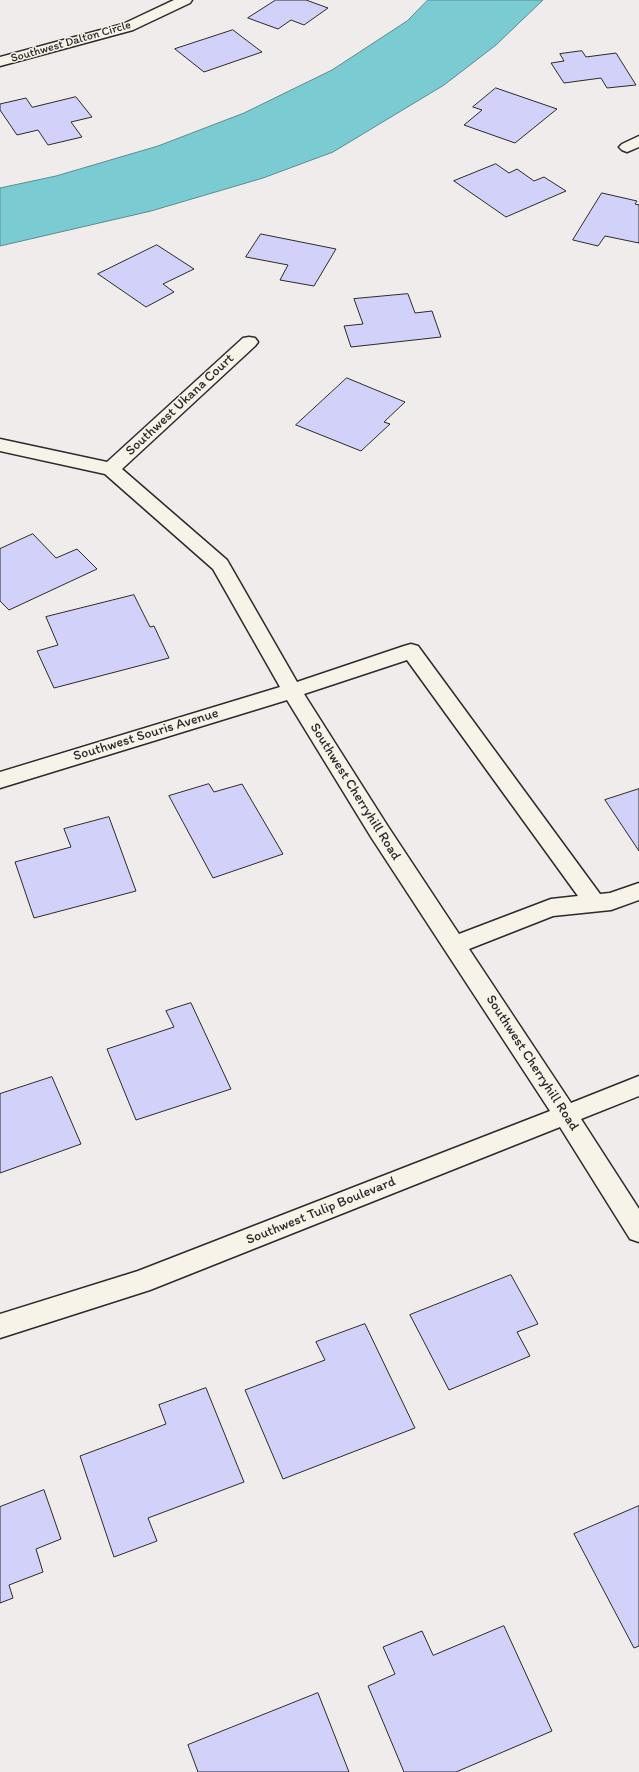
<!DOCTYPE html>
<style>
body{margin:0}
canvas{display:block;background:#efeceb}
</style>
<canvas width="639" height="1772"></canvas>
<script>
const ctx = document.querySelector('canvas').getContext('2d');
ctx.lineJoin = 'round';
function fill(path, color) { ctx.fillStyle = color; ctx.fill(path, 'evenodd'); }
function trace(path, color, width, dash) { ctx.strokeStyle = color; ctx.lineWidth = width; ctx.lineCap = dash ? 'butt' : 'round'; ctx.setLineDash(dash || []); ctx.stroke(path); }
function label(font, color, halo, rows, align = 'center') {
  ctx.font = font + ' Itim,sans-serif'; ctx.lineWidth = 3; ctx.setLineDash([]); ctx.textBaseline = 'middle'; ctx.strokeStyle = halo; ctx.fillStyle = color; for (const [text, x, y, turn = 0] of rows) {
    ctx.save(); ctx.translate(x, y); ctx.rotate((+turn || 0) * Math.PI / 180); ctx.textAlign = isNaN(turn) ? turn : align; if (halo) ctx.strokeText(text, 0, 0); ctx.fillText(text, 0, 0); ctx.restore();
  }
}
const water = new Path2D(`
 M428,0H543L496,45L444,85L333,152L263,178L151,211L0,246V188L56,176L158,146L244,113L332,70L407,21Z`);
fill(water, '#7bccd2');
trace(water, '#5b8c8f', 1);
const building = new Path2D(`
 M276,0H306L328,8L304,25L291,20L278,29L248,18Z
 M233,30L262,52L204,72L175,49Z
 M582,51L586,57L616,53L636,85L607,88L601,78L564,83L551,63L564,61L560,54Z
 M496,88L557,109L515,143L464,125L482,110L473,107Z
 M76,97L92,117L71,122L82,137L48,145L38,130L17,135L0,110V104L26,98L32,107Z
 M496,164L509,173L517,169L534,181L544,177L566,191L506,217L454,181Z
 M602,193L637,201L635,204L639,205V243L605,236L598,246L573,240Z
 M261,234L336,249L314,286L280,280L288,265L246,257Z
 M157,245L194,269L163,284L174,292L146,307L98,274Z
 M408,294L415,313L432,311L441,337L351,347L344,326L363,324L354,299Z
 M347,378L405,402L384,422L390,424L361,451L296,425Z
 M33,534L56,558L77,549L97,569L9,610L0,601V549Z
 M134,595L150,627L154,626L169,658L54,688L37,651L58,645L46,617Z
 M209,784L214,792L242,784L283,854L213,878L169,796Z
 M639,789V851L605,800Z
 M109,817L136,891L34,918L15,862L71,847L64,829Z
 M191,1003L231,1089L136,1120L107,1049L174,1027L166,1011Z
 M52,1077L81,1144L0,1173V1094Z
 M511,1275L538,1324L517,1332L530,1356L449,1390L410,1315Z
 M365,1324L415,1428L283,1479L245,1390L325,1360L316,1342Z
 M206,1388L244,1482L148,1518L157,1541L114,1557L80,1456L166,1424L159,1405Z
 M44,1490L61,1539L36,1549L43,1572L9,1585L13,1598L0,1603V1507Z
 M639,1506V1646L634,1648L574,1534Z
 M504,1626L552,1731L456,1772H404L368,1686L395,1674L383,1647L422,1631L433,1655Z
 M318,1693L349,1772H198L188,1745Z`);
fill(building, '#d1d1f9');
trace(building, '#2b2b2b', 1);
const minor = new Path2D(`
 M174,0H192L190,3L133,30L0,66V57L123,24Z
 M639,136V147L627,152L622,150L619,147L622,144Z
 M249,337L255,338L258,342L255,346L122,469L227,560L297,682L404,646L411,644L418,646L600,894L610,893L639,883V900L611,910L553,916L469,949L571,1103L639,1076V1096L581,1119L639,1209V1242L630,1239L560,1127L150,1290L0,1338V1314L138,1271L550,1111L371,837L287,700L0,788V772L280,687L213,569L105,474L0,451V439L107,462L243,338ZM407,660L578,896L551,899L459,934L387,825L304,694Z`);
trace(minor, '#2b2b2b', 3);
fill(minor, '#f7f3e8');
label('12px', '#2b2b2b', '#f7f3e8', [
 ["Southwest Dalton Circle",71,42,-16]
]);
label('14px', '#2b2b2b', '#f7f3e8', [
 ["Southwest Ukana Court",180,405,-43],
 ["Southwest Souris Avenue",146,735,-17],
 ["Southwest Cherryhill Road",355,792,58],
 ["Southwest Cherryhill Road",532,1063,57],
 ["Southwest Tulip Boulevard",321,1211,-22]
]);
</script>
